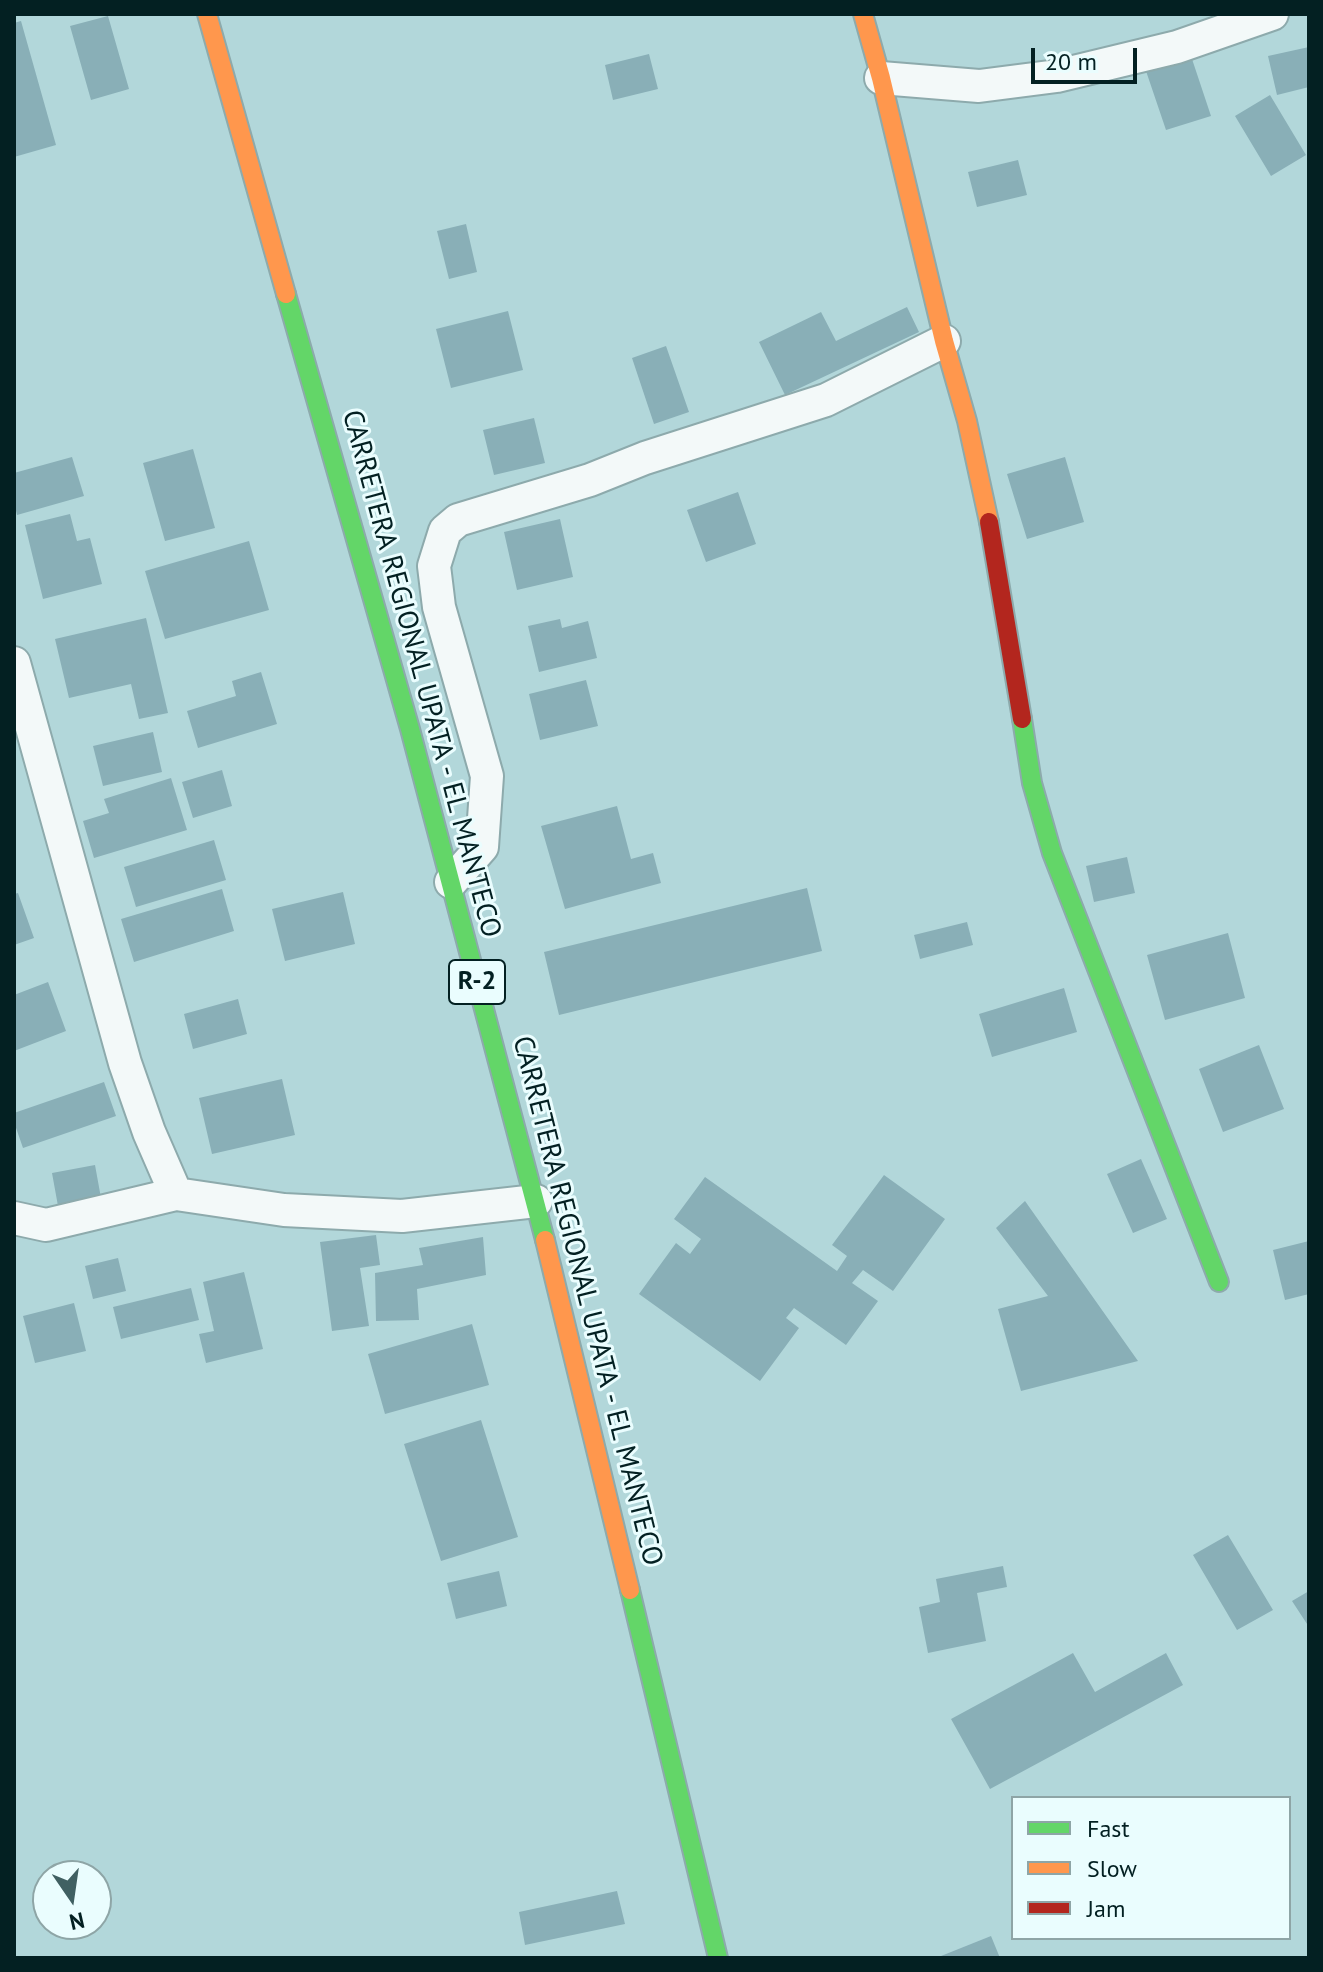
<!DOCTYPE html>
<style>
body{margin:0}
#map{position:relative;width:1323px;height:1972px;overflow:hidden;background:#b2d7da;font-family:"PT Sans",sans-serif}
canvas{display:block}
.frame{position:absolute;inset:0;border:16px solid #032022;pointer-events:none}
.legend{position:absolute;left:1011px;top:1796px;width:280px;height:144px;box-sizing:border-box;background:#eafdfe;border:2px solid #8ea5a6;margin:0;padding:10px 14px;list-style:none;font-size:24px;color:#032022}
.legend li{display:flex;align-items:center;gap:16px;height:40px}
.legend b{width:40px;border:2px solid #8ea5a6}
.north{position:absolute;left:32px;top:1860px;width:80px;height:80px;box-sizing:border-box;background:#eafdfe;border:2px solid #8ea5a6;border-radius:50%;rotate:167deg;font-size:22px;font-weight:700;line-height:32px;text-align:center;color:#032022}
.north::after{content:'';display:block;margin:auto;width:28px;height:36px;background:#406062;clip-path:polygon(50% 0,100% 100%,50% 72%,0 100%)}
.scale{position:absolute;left:1031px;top:48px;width:106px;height:36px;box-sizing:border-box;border:4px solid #032022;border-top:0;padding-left:10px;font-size:24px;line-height:28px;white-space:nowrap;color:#032022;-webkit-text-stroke:6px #eafdfe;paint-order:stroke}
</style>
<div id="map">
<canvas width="1323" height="1972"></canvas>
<div class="frame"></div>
<ul class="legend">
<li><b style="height:10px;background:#63d668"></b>Fast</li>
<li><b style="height:10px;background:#ff974d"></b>Slow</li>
<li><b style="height:10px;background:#b3261e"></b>Jam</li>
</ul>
<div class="north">N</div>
<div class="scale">20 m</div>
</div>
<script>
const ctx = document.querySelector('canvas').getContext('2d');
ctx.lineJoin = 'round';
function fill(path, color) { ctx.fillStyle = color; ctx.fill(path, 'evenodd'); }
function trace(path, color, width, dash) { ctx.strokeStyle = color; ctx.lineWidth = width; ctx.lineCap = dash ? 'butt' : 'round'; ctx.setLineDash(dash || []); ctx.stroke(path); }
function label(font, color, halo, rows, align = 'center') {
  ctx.font = font + ' "PT Sans",sans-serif'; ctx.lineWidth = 6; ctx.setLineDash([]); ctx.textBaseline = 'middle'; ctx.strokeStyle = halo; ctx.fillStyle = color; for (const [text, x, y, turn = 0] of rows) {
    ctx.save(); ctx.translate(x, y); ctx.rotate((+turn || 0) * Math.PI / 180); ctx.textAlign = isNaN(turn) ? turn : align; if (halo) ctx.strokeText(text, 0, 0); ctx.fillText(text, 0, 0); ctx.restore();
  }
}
fill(new Path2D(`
 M108,16L129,89L91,100L70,26Z
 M21,21L56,145L14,157V23Z
 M1309,47V87L1277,95L1268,56Z
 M649,54L658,89L613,100L605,65Z
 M1191,56L1211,116L1166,130L1146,71Z
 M1270,95L1306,155L1271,176L1235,116Z
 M1018,160L1027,195L977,207L968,172Z
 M466,224L477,272L449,279L437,231Z
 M907,307L919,332L785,395L759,342L821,312L836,341Z
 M508,311L523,370L451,388L436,329Z
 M666,346L689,412L654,424L632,358Z
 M534,418L545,463L494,475L483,430Z
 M193,449L215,528L165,541L143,463Z
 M72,457L84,496L17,515L14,502V473Z
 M1065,457L1084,522L1027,539L1007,474Z
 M738,492L756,544L706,562L687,510Z
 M70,514L77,541L90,538L102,584L43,599L25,525Z
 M560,519L573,577L517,590L504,532Z
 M249,541L269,610L165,639L145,571Z
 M146,618L168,713L139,719L131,684L69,698L55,639Z
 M560,619L562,628L588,621L597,658L539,672L528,626Z
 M261,672L277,724L198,748L187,711L236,696L232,681Z
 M586,680L598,726L540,740L529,694Z
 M153,732L162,772L103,786L93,746Z
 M222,770L232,806L193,818L182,782Z
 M171,778L187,830L94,858L83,821L109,813L104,799Z
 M617,806L631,859L653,853L661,883L565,909L541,826Z
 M214,840L226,880L136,907L124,867Z
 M1127,857L1135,893L1094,902L1086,866Z
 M807,888L822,951L559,1015L544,952Z
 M222,889L234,931L134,962L121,919Z
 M343,892L355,944L285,961L272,909Z
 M18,893L34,938L14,945V894Z
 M967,922L973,945L920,959L914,935Z
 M1228,933L1245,998L1165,1020L1147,955Z
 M48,982L66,1031L14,1051V995Z
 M1064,988L1077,1032L992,1057L979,1014Z
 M238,999L247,1034L193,1049L184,1014Z
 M1259,1045L1284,1109L1223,1132L1199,1069Z
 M282,1079L295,1135L212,1154L199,1098Z
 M104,1082L116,1116L23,1148L14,1122V1113Z
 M1141,1159L1167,1219L1133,1233L1107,1174Z
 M95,1165L101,1198L58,1206L52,1173Z
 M884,1175L945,1219L893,1291L863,1270L852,1283L878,1301L846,1345L794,1308L786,1318L799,1328L760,1381L639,1294L676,1243L690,1254L701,1239L674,1219L705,1177L837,1271L847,1256L832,1245Z
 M1025,1201L1138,1361L1021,1391L998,1309L1048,1296L996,1228Z
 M376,1235L380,1265L360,1268L369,1326L332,1331L320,1242Z
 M483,1237L486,1275L417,1289L419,1320L376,1321L375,1273L423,1265L419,1248Z
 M1309,1241V1294L1285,1300L1273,1250Z
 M118,1258L126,1291L93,1299L85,1266Z
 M244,1272L263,1349L206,1363L199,1334L214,1331L203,1282Z
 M191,1288L199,1320L121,1339L113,1307Z
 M74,1303L86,1351L35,1363L23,1316Z
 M472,1324L489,1385L385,1414L368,1354Z
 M481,1420L518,1537L441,1561L404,1444Z
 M1228,1535L1273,1610L1237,1630L1193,1555Z
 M1003,1566L1007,1587L977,1593L986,1641L928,1653L919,1607L940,1602L936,1579Z
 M499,1571L507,1606L456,1619L447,1583Z
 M1309,1591V1627L1292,1601Z
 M1073,1653L1095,1692L1166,1653L1183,1685L990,1789L951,1719Z
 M617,1891L625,1924L525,1945L519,1912Z
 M991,1936L1000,1958H936Z`), '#89afb7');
const street = new Path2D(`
 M881,78L979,86L1057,76L1177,47L1272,14
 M14,663L125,1063L149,1132L176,1194
 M451,882L482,847L487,776L439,607L434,566L445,531L458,520L590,480L645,458L826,400L944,341
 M14,1218L46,1225L176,1194L284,1210L402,1216L536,1201`);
const fast = new Path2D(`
 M286,294L410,729L545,1240
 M1022,719L1032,783L1052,853L1219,1282
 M630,1590L718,1958`);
const slow = new Path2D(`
 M207,14L286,294
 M863,14L881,78L944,341L967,421L989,522
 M545,1240L630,1590`);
const jam = new Path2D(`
 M989,522L1022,719`);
trace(street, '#8daaac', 36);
trace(fast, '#8daaac', 22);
trace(slow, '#8daaac', 22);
trace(jam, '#8daaac', 22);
trace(street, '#f3f9f9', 32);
trace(fast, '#63d668', 18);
trace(slow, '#ff974d', 18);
trace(jam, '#b3261e', 18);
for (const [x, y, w] of [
 [477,982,56]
]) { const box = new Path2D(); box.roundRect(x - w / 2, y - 22, w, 44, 6); ctx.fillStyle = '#eafdfe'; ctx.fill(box); trace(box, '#032022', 2); }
label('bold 26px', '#032022', null, [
 ["R-2",477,982]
]);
label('28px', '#032022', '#eafdfe', [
 ["CARRETERA REGIONAL UPATA - EL MANTECO",421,674,75],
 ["CARRETERA REGIONAL UPATA - EL MANTECO",587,1301,76]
]);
</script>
